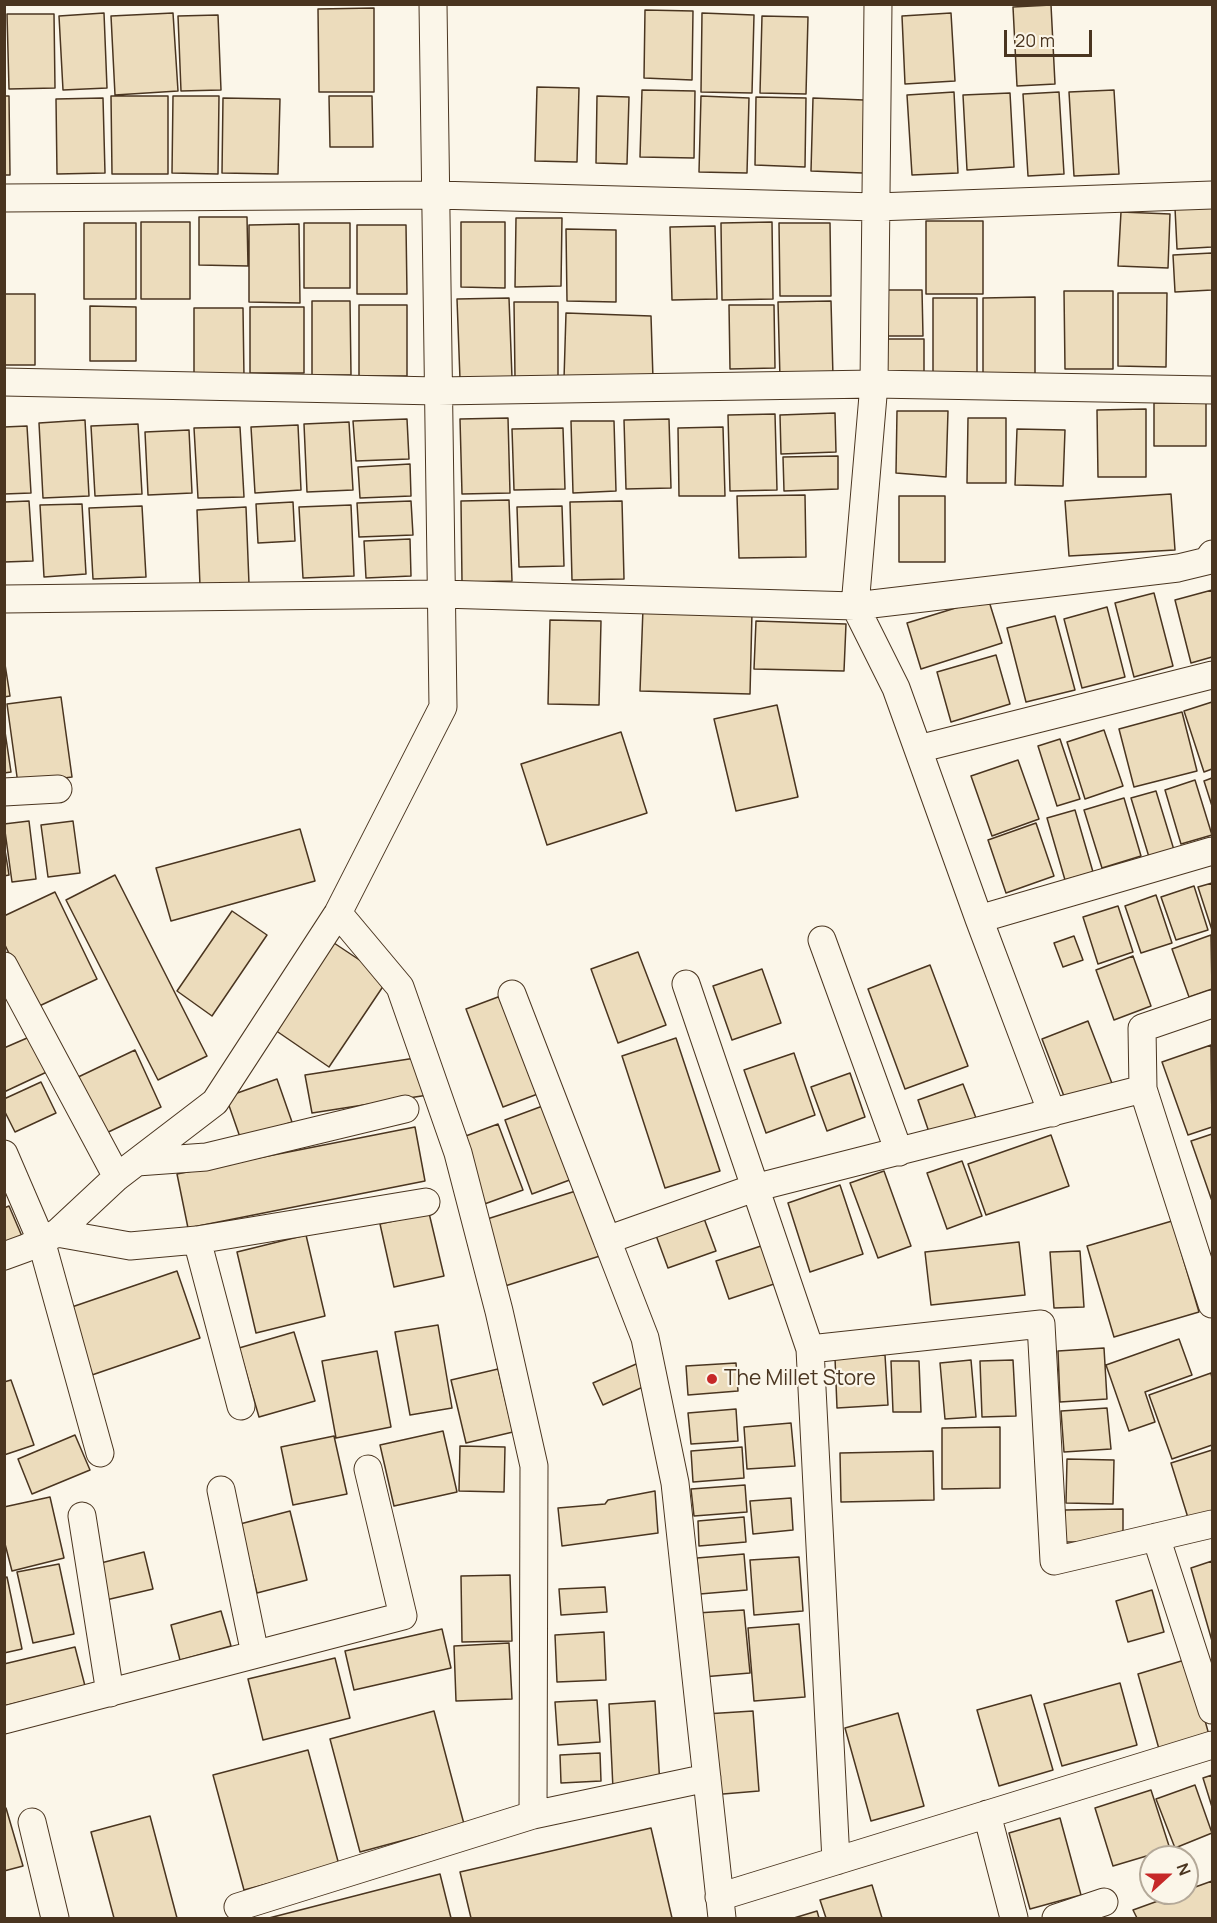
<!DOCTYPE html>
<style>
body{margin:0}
#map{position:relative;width:1217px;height:1923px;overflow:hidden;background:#fbf6e9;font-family:Manrope,sans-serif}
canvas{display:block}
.frame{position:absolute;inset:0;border:6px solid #4a3520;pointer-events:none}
.north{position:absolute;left:1139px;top:1845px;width:60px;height:60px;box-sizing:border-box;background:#fbf6e9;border:2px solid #b4a999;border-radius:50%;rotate:69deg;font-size:16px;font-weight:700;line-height:24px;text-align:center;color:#4a3520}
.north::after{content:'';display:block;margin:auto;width:21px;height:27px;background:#c62828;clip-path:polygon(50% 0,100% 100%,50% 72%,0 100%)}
.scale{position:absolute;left:1004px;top:30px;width:88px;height:27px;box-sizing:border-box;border:3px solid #4a3520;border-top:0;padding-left:8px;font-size:18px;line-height:21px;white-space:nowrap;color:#4a3520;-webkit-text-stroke:4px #fbf6e9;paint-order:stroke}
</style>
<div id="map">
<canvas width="1217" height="1923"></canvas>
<div class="frame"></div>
<div class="north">N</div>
<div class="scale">20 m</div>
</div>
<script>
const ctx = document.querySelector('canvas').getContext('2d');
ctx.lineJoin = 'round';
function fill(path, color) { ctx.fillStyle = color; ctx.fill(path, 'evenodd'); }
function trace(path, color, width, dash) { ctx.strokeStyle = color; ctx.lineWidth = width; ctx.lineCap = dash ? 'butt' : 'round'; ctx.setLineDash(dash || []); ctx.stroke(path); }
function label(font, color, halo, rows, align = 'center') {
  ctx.font = font + ' Manrope,sans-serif'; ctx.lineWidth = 4.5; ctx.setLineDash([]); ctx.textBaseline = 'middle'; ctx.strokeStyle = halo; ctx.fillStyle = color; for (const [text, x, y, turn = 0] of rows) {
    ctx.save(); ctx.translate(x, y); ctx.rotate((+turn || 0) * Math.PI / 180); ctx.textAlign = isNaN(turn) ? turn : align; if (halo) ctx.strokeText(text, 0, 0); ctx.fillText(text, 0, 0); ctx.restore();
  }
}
const building = new Path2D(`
 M1051,5L1055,84L1017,86L1013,7Z
 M374,8V92H319L318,9Z
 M645,10L693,11L692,80L644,78Z
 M104,13L107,88L63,90L59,16Z
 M173,13L178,91L115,95L111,16Z
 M702,13L754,15L752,93L701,92Z
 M951,13L955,81L905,84L902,16Z
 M7,14H54L55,88L9,89Z
 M218,15L221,90L181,91L178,16Z
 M762,16L808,17L806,94L760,93Z
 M537,87L579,88L577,162L535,161Z
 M642,90L695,91L694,158L640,157Z
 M1114,90L1119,174L1074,176L1069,92Z
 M954,92L958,173L912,175L907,95Z
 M1059,92L1064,174L1028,176L1023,94Z
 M1010,93L1014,167L967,170L963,95Z
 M4,96H9L10,175H4Z
 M111,96H168V174H112Z
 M173,96H219L218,174L172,173Z
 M329,96H372L373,147H330Z
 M597,96L629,97L627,164L596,163Z
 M701,96L749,98L747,173L699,172Z
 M756,97L806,98L805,167L755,165Z
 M103,98L105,173L57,174L56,99Z
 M223,98L280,99L278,174L222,173Z
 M813,98L864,100L863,173L811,171Z
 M1212,206V247L1177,249L1175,208Z
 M1121,212L1170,214L1168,268L1118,266Z
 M199,217H247L248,266L199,265Z
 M516,218H562L561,286L515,287Z
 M926,221H983V294H926Z
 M141,222H190V299H141Z
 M461,222H505V288L461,287Z
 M772,222L773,299L722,300L721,223Z
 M84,223H136V299H84Z
 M304,223H350V288H304Z
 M779,223H830L831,296H780Z
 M299,224L300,303L249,302V225Z
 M357,225H406L407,294H357Z
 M715,226L717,299L672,300L670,227Z
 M566,229L616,230V302L567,301Z
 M1212,253V290L1175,292L1173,255Z
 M880,290H922L923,336H881Z
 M1064,291H1113V369H1065Z
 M1118,293H1167L1166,367L1118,366Z
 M4,294H35V365H4Z
 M1035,297V376H983V298Z
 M509,298L512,378L460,379L457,299Z
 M933,298H977V380H933Z
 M312,301H350L351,375H312Z
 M831,301L833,377L780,379L778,302Z
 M514,302H558V378H515Z
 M359,305H407V376H359Z
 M729,305H774L775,368L730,369Z
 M90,306L136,307V361H90Z
 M250,307H304V373H250Z
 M194,308H243L244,378H194Z
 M566,313L651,316L653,379H564Z
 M878,339H924V380H879Z
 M1154,403H1206V446H1154Z
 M1146,409V477H1098L1097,410Z
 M897,411H948L946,477L896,473Z
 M835,413L836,452L781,454L780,415Z
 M775,414L777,490L730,491L728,415Z
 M508,418L510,493L462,494L460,419Z
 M968,418H1006V483H967Z
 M407,419L409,459L356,461L353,421Z
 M669,419L671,488L626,489L624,420Z
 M85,420L89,496L43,498L39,423Z
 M571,421H614L616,491L573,493Z
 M349,422L353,490L307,492L304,424Z
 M138,424L142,494L95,496L91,426Z
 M298,425L301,490L255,493L251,427Z
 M27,426L31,493L4,494V427Z
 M240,427L244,497L198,498L194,428Z
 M723,427L725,496H679L678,428Z
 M563,428L565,489L514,490L512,429Z
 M1017,429L1065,430L1063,486L1015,485Z
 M189,430L192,493L148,495L145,432Z
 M838,456V489L784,491L783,457Z
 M410,464L411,496L360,498L358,467Z
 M1171,494L1175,550L1069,556L1065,501Z
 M805,495L806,557L739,558L737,496Z
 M899,496H945V562H899Z
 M509,500L512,581L462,582L461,501Z
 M29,501L33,561L4,562V502Z
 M411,501L413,535L359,537L357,503Z
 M622,501L624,579L572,580L570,502Z
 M293,502L295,541L258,543L256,504Z
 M82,504L86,574L44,577L40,505Z
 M351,505L354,576L303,578L299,507Z
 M142,506L146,577L93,579L89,508Z
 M562,506L564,566L519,567L517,507Z
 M246,507L249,584L200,586L197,510Z
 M410,539L411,576L366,578L364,541Z
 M1212,590V657L1191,663L1175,600Z
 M1154,593L1173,666L1134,677L1115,603Z
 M988,598L1002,643L921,669L907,623Z
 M1107,607L1125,677L1082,688L1064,619Z
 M643,608L752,612L750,694L640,691Z
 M1055,616L1075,690L1026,702L1007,628Z
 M550,620L601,621L599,705L548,704Z
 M756,621L846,624L844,671L754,669Z
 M996,655L1010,704L951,722L937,672Z
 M4,658L10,696L4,697Z
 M61,697L72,777L18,784L7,704Z
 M1212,702V769L1204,772L1184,711Z
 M777,705L798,797L736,811L714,719Z
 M1182,712L1197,771L1134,787L1119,729Z
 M4,725L11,772L4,773Z
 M1104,730L1123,786L1085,799L1067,742Z
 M621,732L647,813L547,845L521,764Z
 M1060,739L1080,799L1057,806L1038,746Z
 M1018,760L1039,819L992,836L971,776Z
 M1212,778V806L1204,781Z
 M1195,780L1212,835L1181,844L1165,790Z
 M1156,791L1174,850L1149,857L1131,798Z
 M1124,798L1141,856L1102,868L1084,810Z
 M1075,810L1093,872L1065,880L1047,818Z
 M29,821L36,879L12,882L4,824Z
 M73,821L80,873L48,877L41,825Z
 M1036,823L1054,876L1006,893L988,840Z
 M300,829L315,881L171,921L156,868Z
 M4,844L9,875L4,876Z
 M115,875L207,1056L158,1080L66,900Z
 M1212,883V930L1198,887Z
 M1194,886L1208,930L1176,940L1161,897Z
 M55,892L97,979L35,1008L4,943V916Z
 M1156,895L1172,943L1141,953L1125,906Z
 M1118,906L1133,952L1098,964L1083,917Z
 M232,911L267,935L212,1016L177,991Z
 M1211,935L1212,989L1189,997L1172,949Z
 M1074,936L1083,960L1063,967L1054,943Z
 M334,943L388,979L329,1067L275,1030Z
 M638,952L666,1025L618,1043L591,969Z
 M1133,956L1151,1006L1114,1020L1096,970Z
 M930,965L968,1066L905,1089L868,989Z
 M762,969L781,1023L732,1040L713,986Z
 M506,994L543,1092L503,1107L466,1009Z
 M1088,1021L1113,1086L1067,1104L1042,1039Z
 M34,1035L51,1070L4,1092V1048Z
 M676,1038L720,1171L665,1188L622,1056Z
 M1211,1045L1212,1127L1188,1135L1162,1062Z
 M135,1050L161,1107L100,1136L74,1079Z
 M794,1053L815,1115L766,1133L744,1070Z
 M422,1057L428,1095L312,1113L305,1075Z
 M850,1073L865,1117L827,1131L811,1087Z
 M277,1079L292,1122L241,1140L226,1097Z
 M41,1082L56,1113L15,1132L4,1110V1099Z
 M963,1084L976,1118L930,1135L918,1100Z
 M548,1104L575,1178L532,1194L505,1120Z
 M498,1124L523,1190L479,1206L455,1140Z
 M415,1127L425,1181L188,1228L177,1174Z
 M1212,1134V1201L1191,1141Z
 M1051,1135L1069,1186L986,1215L968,1164Z
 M962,1161L982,1216L947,1229L927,1173Z
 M884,1171L911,1246L878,1258L850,1183Z
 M840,1185L863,1254L810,1272L788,1203Z
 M582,1189L603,1255L505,1286L484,1220Z
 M9,1206L24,1241L4,1249V1208Z
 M429,1213L444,1276L394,1287L380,1224Z
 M702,1213L716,1251L668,1268L654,1230Z
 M1172,1221L1199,1312L1114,1337L1087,1246Z
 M306,1235L325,1316L256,1333L237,1252Z
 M1019,1242L1025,1295L931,1305L925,1252Z
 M767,1244L780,1282L729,1299L716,1261Z
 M1080,1251L1084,1307L1054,1308L1050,1252Z
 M177,1271L200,1338L89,1376L66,1309Z
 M438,1325L452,1408L410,1415L395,1332Z
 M294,1332L315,1401L259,1417L239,1348Z
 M1179,1339L1192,1375L1145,1392L1155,1422L1129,1431L1106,1365Z
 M1104,1348L1107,1399L1060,1402L1058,1351Z
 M377,1351L391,1427L336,1438L322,1361Z
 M885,1355L888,1405L837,1408L835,1358Z
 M971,1360L976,1417L945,1419L940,1363Z
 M1013,1360L1016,1416L982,1417L980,1361Z
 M643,1361L652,1383L603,1405L593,1383Z
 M891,1361H919L921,1412H893Z
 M736,1363L738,1391L688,1395L686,1366Z
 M498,1369L513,1432L466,1443L451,1380Z
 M1211,1373L1212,1378V1445L1172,1459L1149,1395Z
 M11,1380L34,1445L4,1455V1382Z
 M1107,1408L1111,1449L1064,1452L1061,1411Z
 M736,1409L738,1441L691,1444L688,1413Z
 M791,1423L795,1466L747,1469L744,1427Z
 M1000,1427V1488L942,1489V1428Z
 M443,1431L457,1492L394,1506L380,1445Z
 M75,1435L90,1470L32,1494L18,1459Z
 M334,1436L347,1494L293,1505L281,1447Z
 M460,1446L505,1447L504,1492L459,1491Z
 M742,1447L744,1478L693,1482L691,1451Z
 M1212,1450V1513L1189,1521L1171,1463Z
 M933,1451L934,1500L841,1502L840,1453Z
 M1067,1459L1114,1460L1113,1504L1066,1503Z
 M745,1485L747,1512L694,1516L691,1489Z
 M655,1491L658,1533L562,1546L558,1508L605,1504L608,1500Z
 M50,1497L64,1558L12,1571L4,1540V1507Z
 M791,1498L793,1530L753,1534L750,1501Z
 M1123,1509V1542H1065V1510Z
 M290,1511L307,1580L257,1593L240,1524Z
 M744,1517L746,1542L699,1546L698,1521Z
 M144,1552L153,1589L106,1600L97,1564Z
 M744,1554L747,1590L700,1594L697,1558Z
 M799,1557L803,1611L754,1615L750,1560Z
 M1212,1561V1641L1191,1568Z
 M59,1564L74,1634L33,1643L17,1572Z
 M510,1575L512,1641L462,1642L461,1576Z
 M7,1577L22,1649L4,1653V1578Z
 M605,1587L607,1612L561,1615L559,1589Z
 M1152,1590L1164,1632L1128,1642L1116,1601Z
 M744,1610L750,1673L702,1677L697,1613Z
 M221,1611L231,1646L180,1660L171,1625Z
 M799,1624L805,1697L754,1701L748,1628Z
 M442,1629L451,1668L354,1690L345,1651Z
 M604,1632L606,1680L557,1682L555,1635Z
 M509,1643L512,1699L456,1701L454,1646Z
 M75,1647L85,1686L4,1706V1664Z
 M335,1658L350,1718L263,1740L248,1679Z
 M1188,1659L1209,1735L1159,1749L1138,1674Z
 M1120,1683L1137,1745L1062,1766L1044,1704Z
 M1031,1695L1053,1770L999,1786L977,1710Z
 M597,1700L600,1742L558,1745L555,1702Z
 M655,1701L660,1786L613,1789L609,1704Z
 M434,1711L464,1824L360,1852L330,1739Z
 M753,1711L759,1791L711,1795L705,1714Z
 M898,1713L924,1806L871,1821L845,1728Z
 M308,1750L339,1865L244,1890L213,1775Z
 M600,1753L601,1781L561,1783L560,1755Z
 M1212,1775V1807L1203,1778Z
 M1195,1785L1212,1833L1175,1848L1156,1799Z
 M1151,1790L1170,1849L1113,1866L1095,1808Z
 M4,1808H6L23,1866L4,1871Z
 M150,1816L177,1918H114L91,1832Z
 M1060,1818L1081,1895L1030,1909L1009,1833Z
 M651,1828L672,1918H471L460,1872Z
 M440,1874L451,1918H269Z
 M1212,1881V1918H1137L1133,1910L1180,1893H1187V1890Z
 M872,1885L882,1918H826L820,1900Z
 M817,1911L819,1918H794Z`);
fill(building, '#ecdcbc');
trace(building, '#4a3520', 1.5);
const street = new Path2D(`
 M878,4L874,384L855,606L896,688L979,919L1052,1113
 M4,198L436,195L876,207L1212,195
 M4,382L438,391L874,384L1212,390
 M4,599L441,594L855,606L1178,568L1207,561L1212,554
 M918,749L1212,675
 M4,792L58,789
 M979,919L1212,851
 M822,940L899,1152
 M4,966L117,1177
 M686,984L810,1349L836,1861
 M512,994L607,1240
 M1143,1089L1212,1304
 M4,1154L41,1240L100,1453
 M137,1162L206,1157L405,1109
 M57,1233L130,1246L197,1240L426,1202
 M197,1240L241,1406
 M4,1256L26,1248L57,1233L117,1177L215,1102L338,913L443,707L433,4
 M810,1349L1041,1324L1054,1561L1212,1524
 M221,1490L255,1654
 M82,1516L110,1693
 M1156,1537L1212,1710
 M4,1720L403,1616L368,1469
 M987,1814L1014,1918
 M533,1815L707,1778
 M32,1822L55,1918
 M719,1897L1212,1745
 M238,1907L533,1815L534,1466L499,1311L458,1153L400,987L338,913
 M722,1918L675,1483L645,1338L607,1240L754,1188L1143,1089L1142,1028L1212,1004
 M1056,1918L1104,1902`);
trace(street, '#4a3520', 29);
trace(street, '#fbf6e9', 27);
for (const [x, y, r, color] of [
 [712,1379,6,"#c62828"]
]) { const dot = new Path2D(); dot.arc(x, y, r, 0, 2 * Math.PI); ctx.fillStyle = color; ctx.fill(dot); trace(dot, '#fbf6e9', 2); }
label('21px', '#4a3520', '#fbf6e9', [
 ["The Millet Store",724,1379]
], 'left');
</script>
